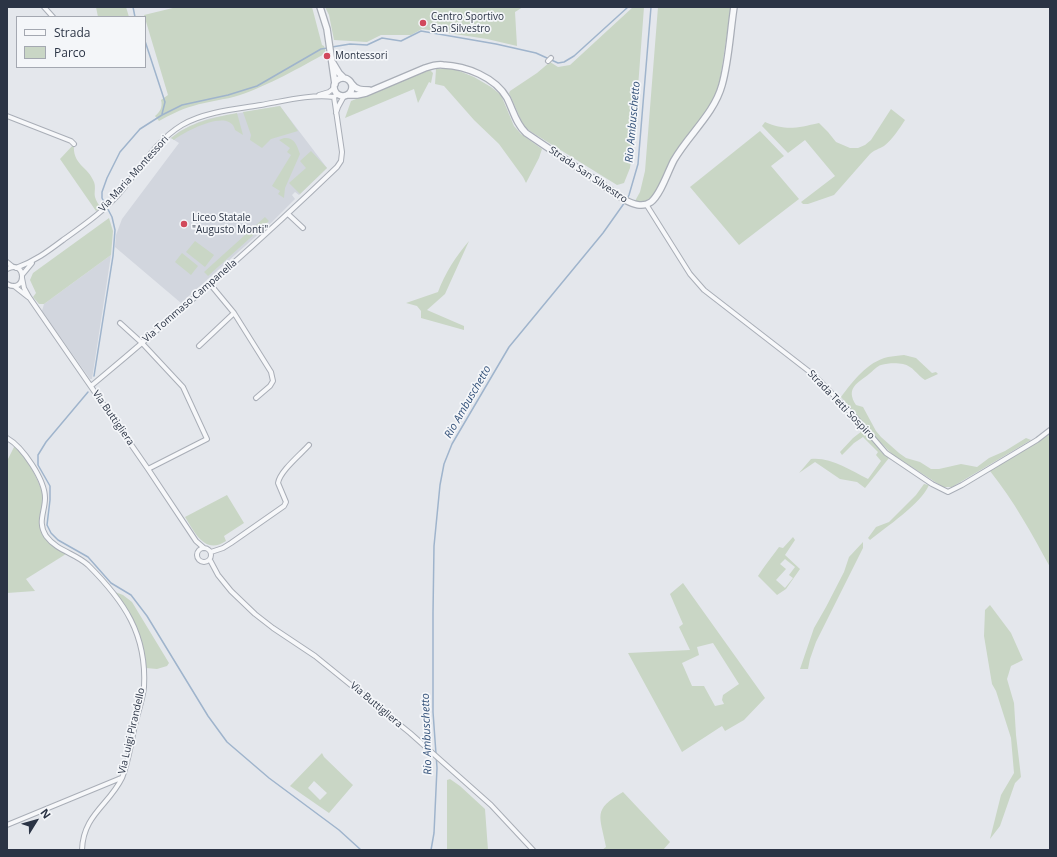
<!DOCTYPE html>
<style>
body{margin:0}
#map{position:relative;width:1057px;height:857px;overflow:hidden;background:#e4e7ec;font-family:"Open Sans",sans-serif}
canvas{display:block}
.frame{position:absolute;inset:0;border:8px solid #2b3445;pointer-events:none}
.legend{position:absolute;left:16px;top:16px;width:130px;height:52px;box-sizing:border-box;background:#f4f6f9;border:1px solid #a4a8b1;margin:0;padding:5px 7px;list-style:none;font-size:12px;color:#2b3445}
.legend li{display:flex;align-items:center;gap:8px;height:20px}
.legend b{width:20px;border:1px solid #a4a8b1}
.north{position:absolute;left:16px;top:801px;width:40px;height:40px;-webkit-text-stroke:3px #f4f6f9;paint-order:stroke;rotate:53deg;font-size:11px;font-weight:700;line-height:16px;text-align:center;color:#2b3445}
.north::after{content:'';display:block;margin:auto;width:14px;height:18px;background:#2b3445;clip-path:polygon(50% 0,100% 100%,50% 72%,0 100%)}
</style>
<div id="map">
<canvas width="1057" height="857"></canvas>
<div class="frame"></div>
<ul class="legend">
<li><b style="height:5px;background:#f7f8fa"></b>Strada</li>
<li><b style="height:11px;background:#c9d6c5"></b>Parco</li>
</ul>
<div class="north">N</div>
</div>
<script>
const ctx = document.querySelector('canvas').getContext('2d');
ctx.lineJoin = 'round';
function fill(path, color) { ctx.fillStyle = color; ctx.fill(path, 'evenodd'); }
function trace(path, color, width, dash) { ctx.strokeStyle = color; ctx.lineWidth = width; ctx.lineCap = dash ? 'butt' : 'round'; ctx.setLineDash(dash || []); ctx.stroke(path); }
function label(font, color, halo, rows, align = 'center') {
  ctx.font = font + ' "Open Sans",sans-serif'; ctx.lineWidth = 3.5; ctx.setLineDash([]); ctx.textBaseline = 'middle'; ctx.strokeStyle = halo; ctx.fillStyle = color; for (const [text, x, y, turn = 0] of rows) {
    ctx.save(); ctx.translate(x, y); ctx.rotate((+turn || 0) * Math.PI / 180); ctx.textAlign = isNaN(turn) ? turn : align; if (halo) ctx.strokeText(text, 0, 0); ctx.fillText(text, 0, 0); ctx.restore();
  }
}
fill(new Path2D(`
 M280,106L327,168L299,195L295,192L292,195L295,199L272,222L181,303L115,247L116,235L122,219L179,143L171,138L180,131L199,122L211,118Z
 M111,255L92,379H90L42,311L44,304Z`), '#d2d6de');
fill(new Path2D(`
 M96,7H126L129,17H98Z
 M177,7H312L322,45L324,46L326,53C301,67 267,86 240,95C225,100 208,101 193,106C181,109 170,115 159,121L155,116C160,112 163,107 161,100L168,95L144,15Z
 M325,7H523L515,12L517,46L487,39L422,29L411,35H381L367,42L334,40L329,15Z
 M633,7H644L634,141L630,168L624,183L617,185L533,133L526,128L522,122L509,93L510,91L537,73L550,62L558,67L570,65Z
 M658,7H731L720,80L714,99L705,113L681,144L673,158L655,194L646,201H635L640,192L645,171Z
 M436,69H454L474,77L491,87L501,95L514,126L521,134L542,149L539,158L526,183L523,177L499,144L474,120L444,86L435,84Z
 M430,70L433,73L431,83L429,82L418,103L414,89L345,118L351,101Z
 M280,106L298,131L271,139L262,148L250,140L251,135L243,112Z
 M891,109L905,120C899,129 893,139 884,146C879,149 874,150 870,154L834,195L808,204H803L801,202L835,176L805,140L788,153L762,126L765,122C786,131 797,128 819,123L828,132L836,142L850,148H858L865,145L871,140Z
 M237,113L243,135L235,130C230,107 184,132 174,140L171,138C191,122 212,118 237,113Z
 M760,131L784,156L771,166L799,199L739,245L690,187Z
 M284,138C294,137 297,145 300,154L285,188L284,198L278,194L280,191L272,186L291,155L287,152L290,148L279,140Z
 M74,144C72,165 88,166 94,182C96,187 94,192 95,197C96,201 99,205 101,208L96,211L60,159Z
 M311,151L327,168L300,194L289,183L306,168L300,161Z
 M265,217L269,221L208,276L204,272Z
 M109,218L113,231L111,255L44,304H39L33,297L36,293L30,280L33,273Z
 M195,241L214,255L205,267L186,252Z
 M469,241L445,294L427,310L464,326V330L421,318V311L417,306L406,303L438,292C445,273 456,256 469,241Z
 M182,253L198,266L191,275L175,262Z
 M904,355L916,358L932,373L936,372L938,374L925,380C917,375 913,366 903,364C897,363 888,363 881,365C877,366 873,371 869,374C858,383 845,388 856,405L863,407L876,431L881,437L899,453L906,458L920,462L931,469H939L961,464L977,467L989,458L1005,451L1026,438L1031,440L952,487H943L893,455L878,440L841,397C853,381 867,362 888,357C893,356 898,356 904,355Z
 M862,431L889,458L865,488L857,482L840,479L815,462L799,473L811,459C831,457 850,470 868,479L881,461L876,455L878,452L863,437L854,443L842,455L840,452L853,438Z
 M1050,433V567C1032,534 1014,501 990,471Z
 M15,445C29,461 38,479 45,499C32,526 44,538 66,554L26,579L35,591L7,593V461Z
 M924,484L929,485C921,504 886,527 870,540L868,538L876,527L889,522L916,495Z
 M227,495L244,523L224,536L226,541C205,555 195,533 185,517Z
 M793,537L795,540L785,555L800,569L786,589L777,595L758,576C764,566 772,557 779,547L783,548ZM785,559L795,567L789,575L793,578L785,588L776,580L786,569L780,564Z
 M863,542V548L816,642L810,659L808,669H800L814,628L826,607L844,572L849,557Z
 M683,583L765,698L744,720L725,731L722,726L682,752L628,653L690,650L679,627L683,624L670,594ZM713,643L739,684L723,695L722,700L724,704L715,706L704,686H692L682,663L699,655L697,647Z
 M115,592L123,595L132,602L169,663L167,666L157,669L146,668C143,637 133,616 115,592Z
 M990,605L1011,633L1023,660L1011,666L1007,679L1014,703L1016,735L1021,777L1015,783L1000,826L990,839L1001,795L1014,773L1011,738L996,691L992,684L984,636L985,610Z
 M322,753L324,757L353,785L329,813L290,786ZM314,781L327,793L320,800L308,788Z
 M450,779L460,786L485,809L488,850H447V780Z
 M623,792L670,842L663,850H602L606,847C600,815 592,810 623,792Z`), '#c9d6c5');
trace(new Path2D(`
 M133,7L135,17
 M145,41L165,102L162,114
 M332,47L350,44L367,45L382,38L401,41L421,31L496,44L536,53L558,63L564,62L574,56L628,7
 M627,199L629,195L638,164L651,7
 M94,376L113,256L115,230L112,217L102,198V192L107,178L120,152L140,129L162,115L182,105L228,95L257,86L321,49L328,48
 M88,392L46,442L38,455V465L50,486V500L47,525L51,533L58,540L88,557L111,583L131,595L147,616L208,716L227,742L269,778L339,830L361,850
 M431,850L434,833L437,768L433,712V613L434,546L440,485L444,464L452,444L509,347L603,233L625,202`), '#9fb4cc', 1.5);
const minor = new Path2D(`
 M44,7L53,17
 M548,61L551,58
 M319,95L329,92L334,88
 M336,113L338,107L344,96
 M7,116L71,141L74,144
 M646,204L690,274L704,290L815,376L855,417L886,453L932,484L948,492L962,485L1037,440L1050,430
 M288,214L303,228
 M7,262L13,267
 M16,268C35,261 47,252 63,240C84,225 106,210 123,189C141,167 157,140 182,125C204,112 236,109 261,105C284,101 310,94 334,97L337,94
 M7,269C27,258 27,295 7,284
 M22,275L32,263
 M22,278L24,288L29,297L148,469L196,541L204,548
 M210,284L234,313L271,372L273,381L270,386L256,398
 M14,286L28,297
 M120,323L142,343L183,387L207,439L148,469
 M199,346L234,313
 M91,386C175,316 258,243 337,167L341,161L342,152L334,97
 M7,438C23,447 45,480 45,498C45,512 37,522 46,536C57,551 75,553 88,565C124,601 147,634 144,687C143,699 138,712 135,725C131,742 129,761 122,778C109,805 83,815 82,850
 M197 555a7 7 0 1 1 14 0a7 7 0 1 1-14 0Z
 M211,552L223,548L231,543L284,506L286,502L278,483C280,471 300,455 309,445
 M210,560L218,575L231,591L255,614L273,628L315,656L410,733L491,805L533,850
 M7,825L121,778`);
const tertiary = new Path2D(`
 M320,7L327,29L335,84
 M333,63L339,73L344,78
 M334 87a9 9 0 1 1 18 0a9 9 0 1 1-18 0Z
 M352,84C356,90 362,90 369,90
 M349,95H357L366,93L425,68C431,66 437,64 443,65C466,66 495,77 507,98C513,110 516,124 526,133L625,200C633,204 642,208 651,202C661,194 668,171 674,160C689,134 714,114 722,85C729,60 730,33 734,7`);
trace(minor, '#a9aeb7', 6);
trace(tertiary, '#a9aeb7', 8);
trace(minor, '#f7f8fa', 4);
trace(tertiary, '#f7f8fa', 5.5);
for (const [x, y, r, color] of [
 [423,23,4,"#d1495b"],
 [327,56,4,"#d1495b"],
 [184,224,4,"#d1495b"]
]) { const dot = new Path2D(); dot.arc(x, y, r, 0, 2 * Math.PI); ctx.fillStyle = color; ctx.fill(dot); trace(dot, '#f4f6f9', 1.5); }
label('10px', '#2b3445', '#f4f6f9', [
 ["Centro Sportivo",431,17],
 ["San Silvestro",431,29],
 ["Montessori",335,56],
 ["Liceo Statale",192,218],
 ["\"Augusto Monti\"",192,230]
], 'left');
label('10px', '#2b3445', '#f4f6f9', [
 ["Via Maria Montessori",134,174,-48],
 ["Strada San Silvestro",588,175,34],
 ["Via Tommaso Campanella",190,301,-41],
 ["Strada Tetti Sospiro",841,405,46],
 ["Via Buttigliera",113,418,55],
 ["Via Buttigliera",376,705,40],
 ["Via Luigi Pirandello",132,731,-77]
]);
label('italic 11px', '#34527a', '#f4f6f9', [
 ["Rio Ambuschetto",633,122,-85],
 ["Rio Ambuschetto",468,402,-60],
 ["Rio Ambuschetto",427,734,-92]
]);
</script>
